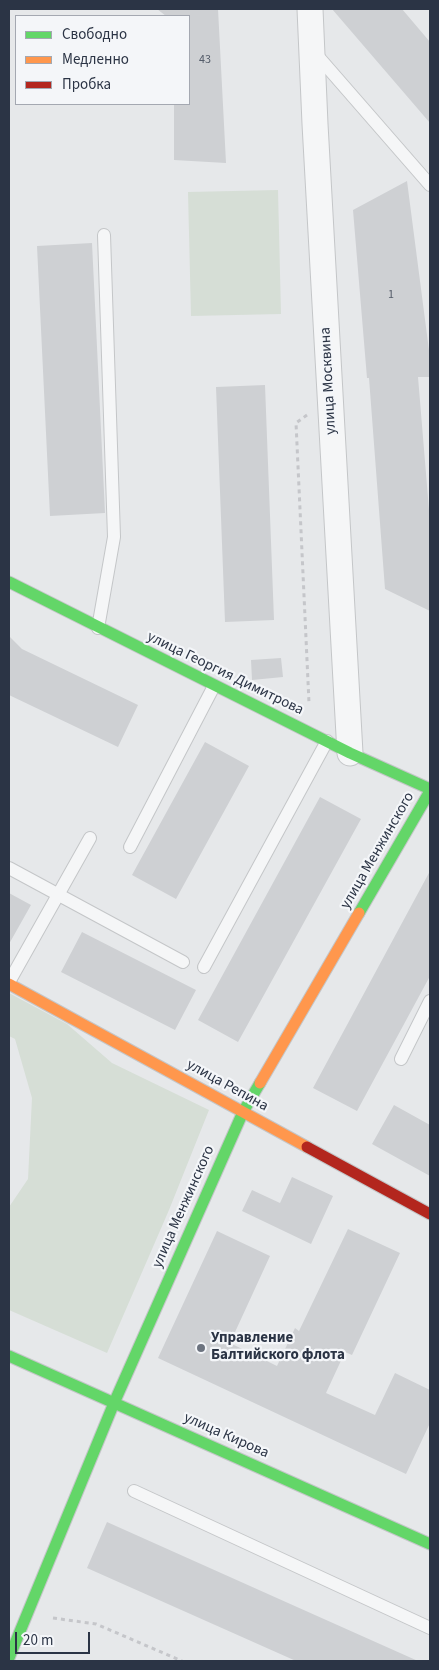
<!DOCTYPE html>
<meta charset="utf-8">
<style>
body{margin:0}
#map{position:relative;width:439px;height:1670px;overflow:hidden;background:#e6e8ea;font-family:"Source Sans 3",sans-serif}
canvas{display:block}
.frame{position:absolute;inset:0;border:10px solid #2b3445;pointer-events:none}
.legend{position:absolute;left:15px;top:15px;width:175px;height:90px;box-sizing:border-box;background:#f4f6f9;border:1px solid #a4a8b1;margin:0;padding:6px 9px;list-style:none;font-size:15px;color:#2b3445}
.legend li{display:flex;align-items:center;gap:10px;height:25px}
.legend b{width:25px;border:1px solid #a4a8b1}
.scale{position:absolute;left:15px;top:1632px;width:75px;height:22px;box-sizing:border-box;border:2px solid #2b3445;border-top:0;padding-left:6px;font-size:15px;line-height:18px;white-space:nowrap;color:#2b3445;-webkit-text-stroke:4px #f4f6f9;paint-order:stroke}
</style>
<div id="map">
<canvas width="439" height="1670"></canvas>
<div class="frame"></div>
<ul class="legend">
<li><b style="height:6px;background:#63d668"></b>Свободно</li>
<li><b style="height:6px;background:#ff974d"></b>Медленно</li>
<li><b style="height:6px;background:#b3261e"></b>Пробка</li>
</ul>
<div class="scale">20 m</div>
</div>
<script>
const ctx = document.querySelector('canvas').getContext('2d');
ctx.lineJoin = 'round';
function fill(path, color) { ctx.fillStyle = color; ctx.fill(path, 'evenodd'); }
function trace(path, color, width, dash) { ctx.strokeStyle = color; ctx.lineWidth = width; ctx.lineCap = dash ? 'butt' : 'round'; ctx.setLineDash(dash || []); ctx.stroke(path); }
function label(font, color, halo, rows, align = 'center') {
  ctx.font = font + ' "Source Sans 3",sans-serif'; ctx.lineWidth = 4.5; ctx.setLineDash([]); ctx.textBaseline = 'middle'; ctx.strokeStyle = halo; ctx.fillStyle = color; for (const [text, x, y, turn = 0] of rows) {
    ctx.save(); ctx.translate(x, y); ctx.rotate((+turn || 0) * Math.PI / 180); ctx.textAlign = isNaN(turn) ? turn : align; if (halo) ctx.strokeText(text, 0, 0); ctx.fillText(text, 0, 0); ctx.restore();
  }
}
fill(new Path2D(`
 M278,190L281,314L191,316L188,192Z
 M9,993L67,1024L112,1063L209,1110L169,1210L107,1353L9,1310V1207L28,1179L32,1098L15,1039L9,1036Z`), '#d6ded6');
fill(new Path2D(`
 M157,9H218L226,163L174,160V104H189V16H166Z
 M332,9H402L430,42V123Z
 M407,181L430,358V377H418L430,522V611L385,589L369,378H367L353,210Z
 M92,243L105,513L50,516L37,246Z
 M265,385L274,620L225,622L216,387Z
 M9,636L22,649L138,705L118,747L9,695Z
 M281,658L283,677L252,680L251,660Z
 M205,742L249,766L176,899L132,875Z
 M320,797L361,819L238,1042L198,1020Z
 M430,871V976L357,1111L313,1088Z
 M9,893L31,905L9,944Z
 M82,932L196,990L175,1030L61,972Z
 M394,1105L430,1125V1176L372,1144Z
 M292,1177L333,1196L311,1244L242,1211L252,1190L280,1203Z
 M348,1229L400,1253L352,1355L345,1352L326,1393L375,1415L395,1373L430,1390V1423L406,1474L158,1358L217,1231L270,1256L230,1343L277,1366L295,1328L299,1331Z
 M107,1522L297,1607L418,1661H296L87,1568Z`), '#ced0d3');
const lane = new Path2D(`
 M315,53L430,185
 M98,628L114,537L104,235
 M130,847L214,686
 M9,868L183,962
 M204,967L327,741
 M9,982L90,838
 M401,1059L430,1001
 M134,1491L430,1628`);
const street = new Path2D(`
 M310,9L315,124L350,753`);
const fast = new Path2D(`
 M9,582L350,753L430,789
 M359,913L430,791
 M9,1356L430,1544
 M9,1658L114,1403L243,1112L260,1083`);
const slow = new Path2D(`
 M9,984L307,1147
 M260,1083L359,913`);
const jam = new Path2D(`
 M307,1147L430,1214`);
trace(lane, '#c4c6c8', 14);
trace(street, '#c4c6c8', 27);
trace(fast, '#c4c6c8', 13);
trace(slow, '#c4c6c8', 13);
trace(jam, '#c4c6c8', 13);
trace(new Path2D(`
 M430,9V10
 M307,415L296,423L309,703
 M53,1618L96,1624L182,1661`), '#c5c6ca', 3, [4, 4]);
trace(lane, '#f5f6f7', 12);
trace(street, '#f5f6f7', 25);
trace(fast, '#63d668', 11);
trace(slow, '#ff974d', 11);
trace(jam, '#b3261e', 11);
for (const [x, y, r, color] of [
 [201,1348,5,"#6c737f"]
]) { const dot = new Path2D(); dot.arc(x, y, r, 0, 2 * Math.PI); ctx.fillStyle = color; ctx.fill(dot); trace(dot, '#f4f6f9', 2); }
label('12px', '#545c69', null, [
 ["43",205,60],
 ["1",391,295]
]);
label('15px', '#2b3445', '#f4f6f9', [
 ["улица Москвина",329,381,-93],
 ["улица Георгия Димитрова",225,674,26],
 ["улица Менжинского",378,851,-60],
 ["улица Репина",227,1086,29],
 ["улица Менжинского",184,1207,-66],
 ["улица Кирова",226,1436,24]
]);
label('bold 15px', '#2b3445', '#f4f6f9', [
 ["Управление",211,1339],
 ["Балтийского флота",211,1356]
], 'left');
</script>
